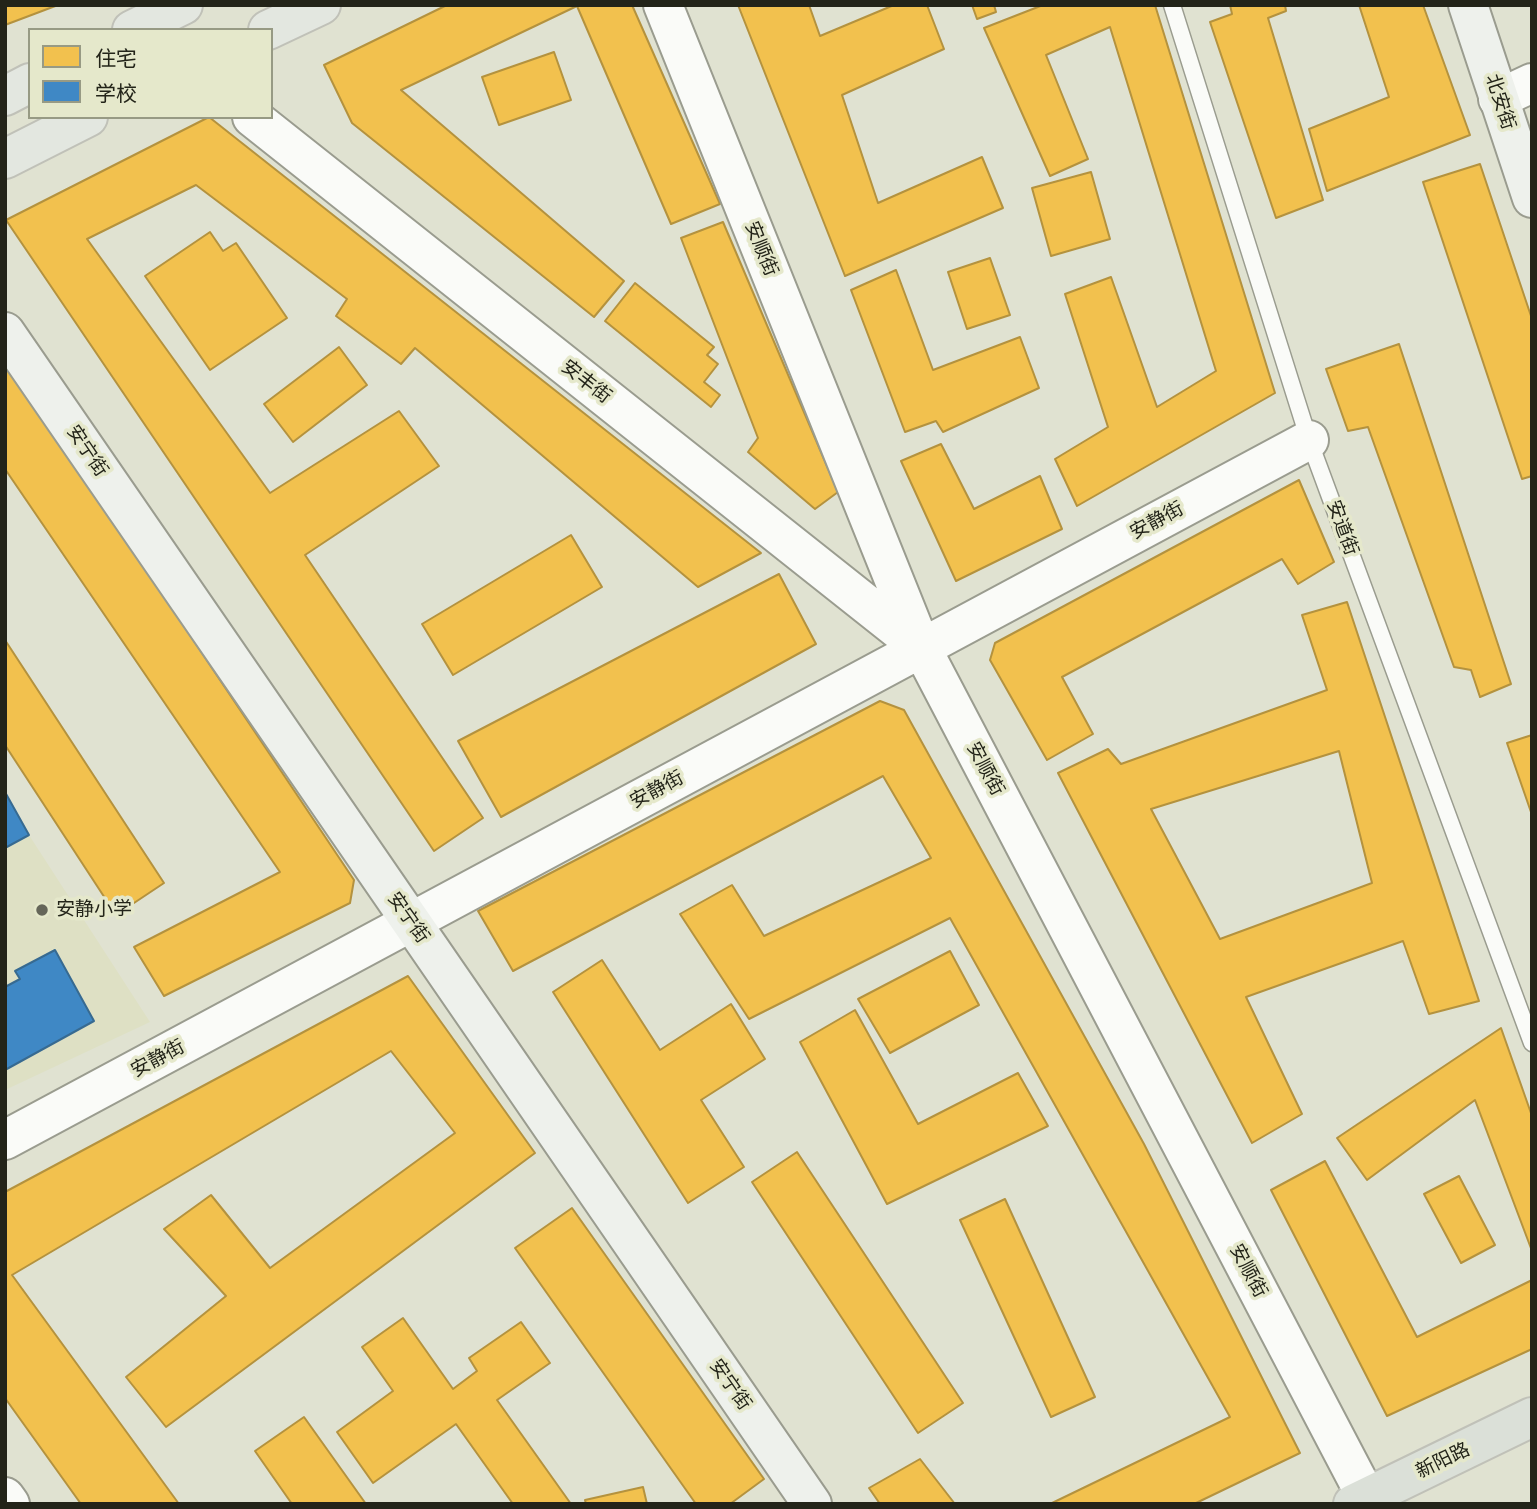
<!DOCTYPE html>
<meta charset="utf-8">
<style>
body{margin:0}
#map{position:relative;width:1537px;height:1509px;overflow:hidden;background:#e0e2d1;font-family:Merriweather,"Noto Sans SC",serif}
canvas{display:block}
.frame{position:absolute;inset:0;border:7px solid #232419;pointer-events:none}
.legend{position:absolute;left:28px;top:28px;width:245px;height:91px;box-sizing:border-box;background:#e5e8cb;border:2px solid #979a84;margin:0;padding:9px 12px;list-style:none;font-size:21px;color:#232419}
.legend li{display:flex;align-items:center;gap:14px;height:35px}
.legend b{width:35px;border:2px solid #979a84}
</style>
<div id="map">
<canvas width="1537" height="1509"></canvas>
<div class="frame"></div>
<ul class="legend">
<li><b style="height:19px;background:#f2c14e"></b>住宅</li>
<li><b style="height:19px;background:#3f88c5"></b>学校</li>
</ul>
</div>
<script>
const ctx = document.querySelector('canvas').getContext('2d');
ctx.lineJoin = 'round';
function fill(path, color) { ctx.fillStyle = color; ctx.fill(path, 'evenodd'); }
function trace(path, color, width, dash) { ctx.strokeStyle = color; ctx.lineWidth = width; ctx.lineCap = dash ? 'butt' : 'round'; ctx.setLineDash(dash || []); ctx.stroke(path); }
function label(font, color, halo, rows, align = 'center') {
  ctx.font = font + ' Merriweather,"Noto Sans SC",serif'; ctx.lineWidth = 7; ctx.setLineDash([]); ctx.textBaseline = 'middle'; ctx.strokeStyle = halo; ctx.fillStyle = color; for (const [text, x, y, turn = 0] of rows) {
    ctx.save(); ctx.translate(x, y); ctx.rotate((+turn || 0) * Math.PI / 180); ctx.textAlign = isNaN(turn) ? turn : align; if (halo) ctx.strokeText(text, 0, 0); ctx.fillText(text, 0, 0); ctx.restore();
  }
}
fill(new Path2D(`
 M5,798L150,1022L5,1090Z`), '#dee0c4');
const homes = new Path2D(`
 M5,5H58L5,25Z
 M447,5H632L720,204L671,224L577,6L401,90L624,281L594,317L352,123L324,65Z
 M738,5H809L820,36L894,5H927L944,49L842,95L878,203L982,157L1003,208L845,276Z
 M972,5H994L996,12L977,19Z
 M1043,5H1155L1275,393L1077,506L1055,459L1108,427L1065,294L1111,277L1157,407L1216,371L1110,27L1046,55L1088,159L1050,176L984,28Z
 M1230,5H1285L1286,11L1268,18L1323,200L1276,218L1210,22L1232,14Z
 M1359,5H1423L1470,135L1327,191L1309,129L1389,97Z
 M554,52L571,100L499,125L482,77Z
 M209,117L761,553L698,587L415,348L401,364L336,316L347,299L196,185L87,239L270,493L399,411L439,466L305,555L483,818L434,851L6,220Z
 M1480,164L1532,319V476L1522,479L1423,182Z
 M1091,172L1110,239L1051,256L1032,188Z
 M723,222L838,492L815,509L748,452L758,438L681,238Z
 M210,232L223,251L236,243L287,318L210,370L145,276Z
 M990,258L1010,315L967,329L948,272Z
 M896,270L933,370L1020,337L1039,388L943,432L936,421L905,432L851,290Z
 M635,283L714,347L707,355L718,364L704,382L720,395L711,407L605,321Z
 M1399,344L1511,684L1480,697L1471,670L1454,667L1368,427L1348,431L1326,369Z
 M339,347L367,385L293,442L264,404Z
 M5,359L354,880L350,903L164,996L134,947L280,872L5,469Z
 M941,444L974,509L1040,476L1062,529L956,581L901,461Z
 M1299,480L1334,562L1298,584L1282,559L1062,677L1093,734L1047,760L990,660L995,643Z
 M571,535L602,587L453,675L422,624Z
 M779,574L816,644L501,817L458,741Z
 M1347,602L1479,1001L1429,1014L1403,941L1246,997L1302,1114L1252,1143L1058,773L1108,749L1121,764L1327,690L1302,615ZM1339,751L1372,883L1220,939L1151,809Z
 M5,640L164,883L116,915L5,745Z
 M880,701L904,710L1144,1144L1300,1453L1194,1504H1050L1230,1417L950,918L749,1019L680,914L732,885L764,936L931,858L883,776L513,971L478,911Z
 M1532,735V815L1507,743Z
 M950,951L979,1005L890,1053L858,999Z
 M602,960L660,1050L731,1004L765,1059L701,1100L744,1167L688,1203L553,992Z
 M408,976L535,1153L166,1427L126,1377L226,1296L164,1229L211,1195L270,1268L455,1133L391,1051L12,1275L179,1504H81L5,1398V1192Z
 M855,1010L918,1124L1018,1073L1048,1126L887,1204L800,1042Z
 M1501,1028L1532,1116V1251L1475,1100L1367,1180L1337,1138Z
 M797,1152L963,1403L918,1433L752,1182Z
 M1325,1161L1417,1337L1532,1280V1349L1387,1416L1271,1190Z
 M1459,1176L1495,1245L1461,1263L1424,1194Z
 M1005,1199L1095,1397L1051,1417L960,1220Z
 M572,1208L764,1479L730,1504H696L515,1248Z
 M403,1318L453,1389L477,1371L469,1358L521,1322L550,1363L497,1400L571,1504H513L456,1424L373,1483L337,1432L393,1391L362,1347Z
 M304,1417L366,1504H292L255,1451Z
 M920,1459L955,1504H880L869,1488Z
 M643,1487L647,1504H586L585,1500Z`);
fill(homes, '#f2c14e');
trace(homes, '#b4923e', 2);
const schools = new Path2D(`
 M5,792L29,835L5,848Z
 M55,950L94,1021L5,1070V987L20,979L15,971Z`);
fill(schools, '#3f88c5');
trace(schools, '#376a91', 2);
const service = new Path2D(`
 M1172,5L1309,440L1532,1043`);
const tertiary = new Path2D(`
 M663,5L921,647L1370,1504
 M1498,99L1532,83
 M252,117L919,646
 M5,1140L1309,440
 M5,1497L10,1504`);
const secondary = new Path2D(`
 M1468,5L1532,198
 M5,332L812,1504`);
const primary = new Path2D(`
 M132,30L183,5
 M268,30L321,5
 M5,96L30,83
 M5,159L88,117`);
const trunk = new Path2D(`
 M1353,1504L1532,1417`);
trace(service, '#9a9c8f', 19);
trace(tertiary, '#9a9c8f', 42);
trace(secondary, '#9a9c8f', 42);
trace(primary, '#c0c1b8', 42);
trace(trunk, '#c0c1b8', 42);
trace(service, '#fafbf8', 16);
trace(tertiary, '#fafbf8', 38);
trace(secondary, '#eef1ec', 38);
trace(primary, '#e3e7e0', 38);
trace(trunk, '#dbe0d8', 38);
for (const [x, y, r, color] of [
 [42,910,7,"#656659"]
]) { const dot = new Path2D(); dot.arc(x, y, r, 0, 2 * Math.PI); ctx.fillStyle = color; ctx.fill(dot); trace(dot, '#e5e8cb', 2.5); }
label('19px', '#232419', '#e5e8cb', [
 ["北安街",1500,102,72],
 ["安顺街",761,249,68],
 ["安丰街",586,382,38],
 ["安宁街",87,451,56],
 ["安静街",1157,521,-28],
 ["安道街",1342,528,70],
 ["安顺街",985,769,62],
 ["安静街",657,790,-28],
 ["安宁街",408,918,55],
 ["安静街",158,1059,-28],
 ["安顺街",1248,1271,62],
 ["安宁街",730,1385,55],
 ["新阳路",1443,1461,-26]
]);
label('19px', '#232419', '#e5e8cb', [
 ["安静小学",56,910]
], 'left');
</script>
